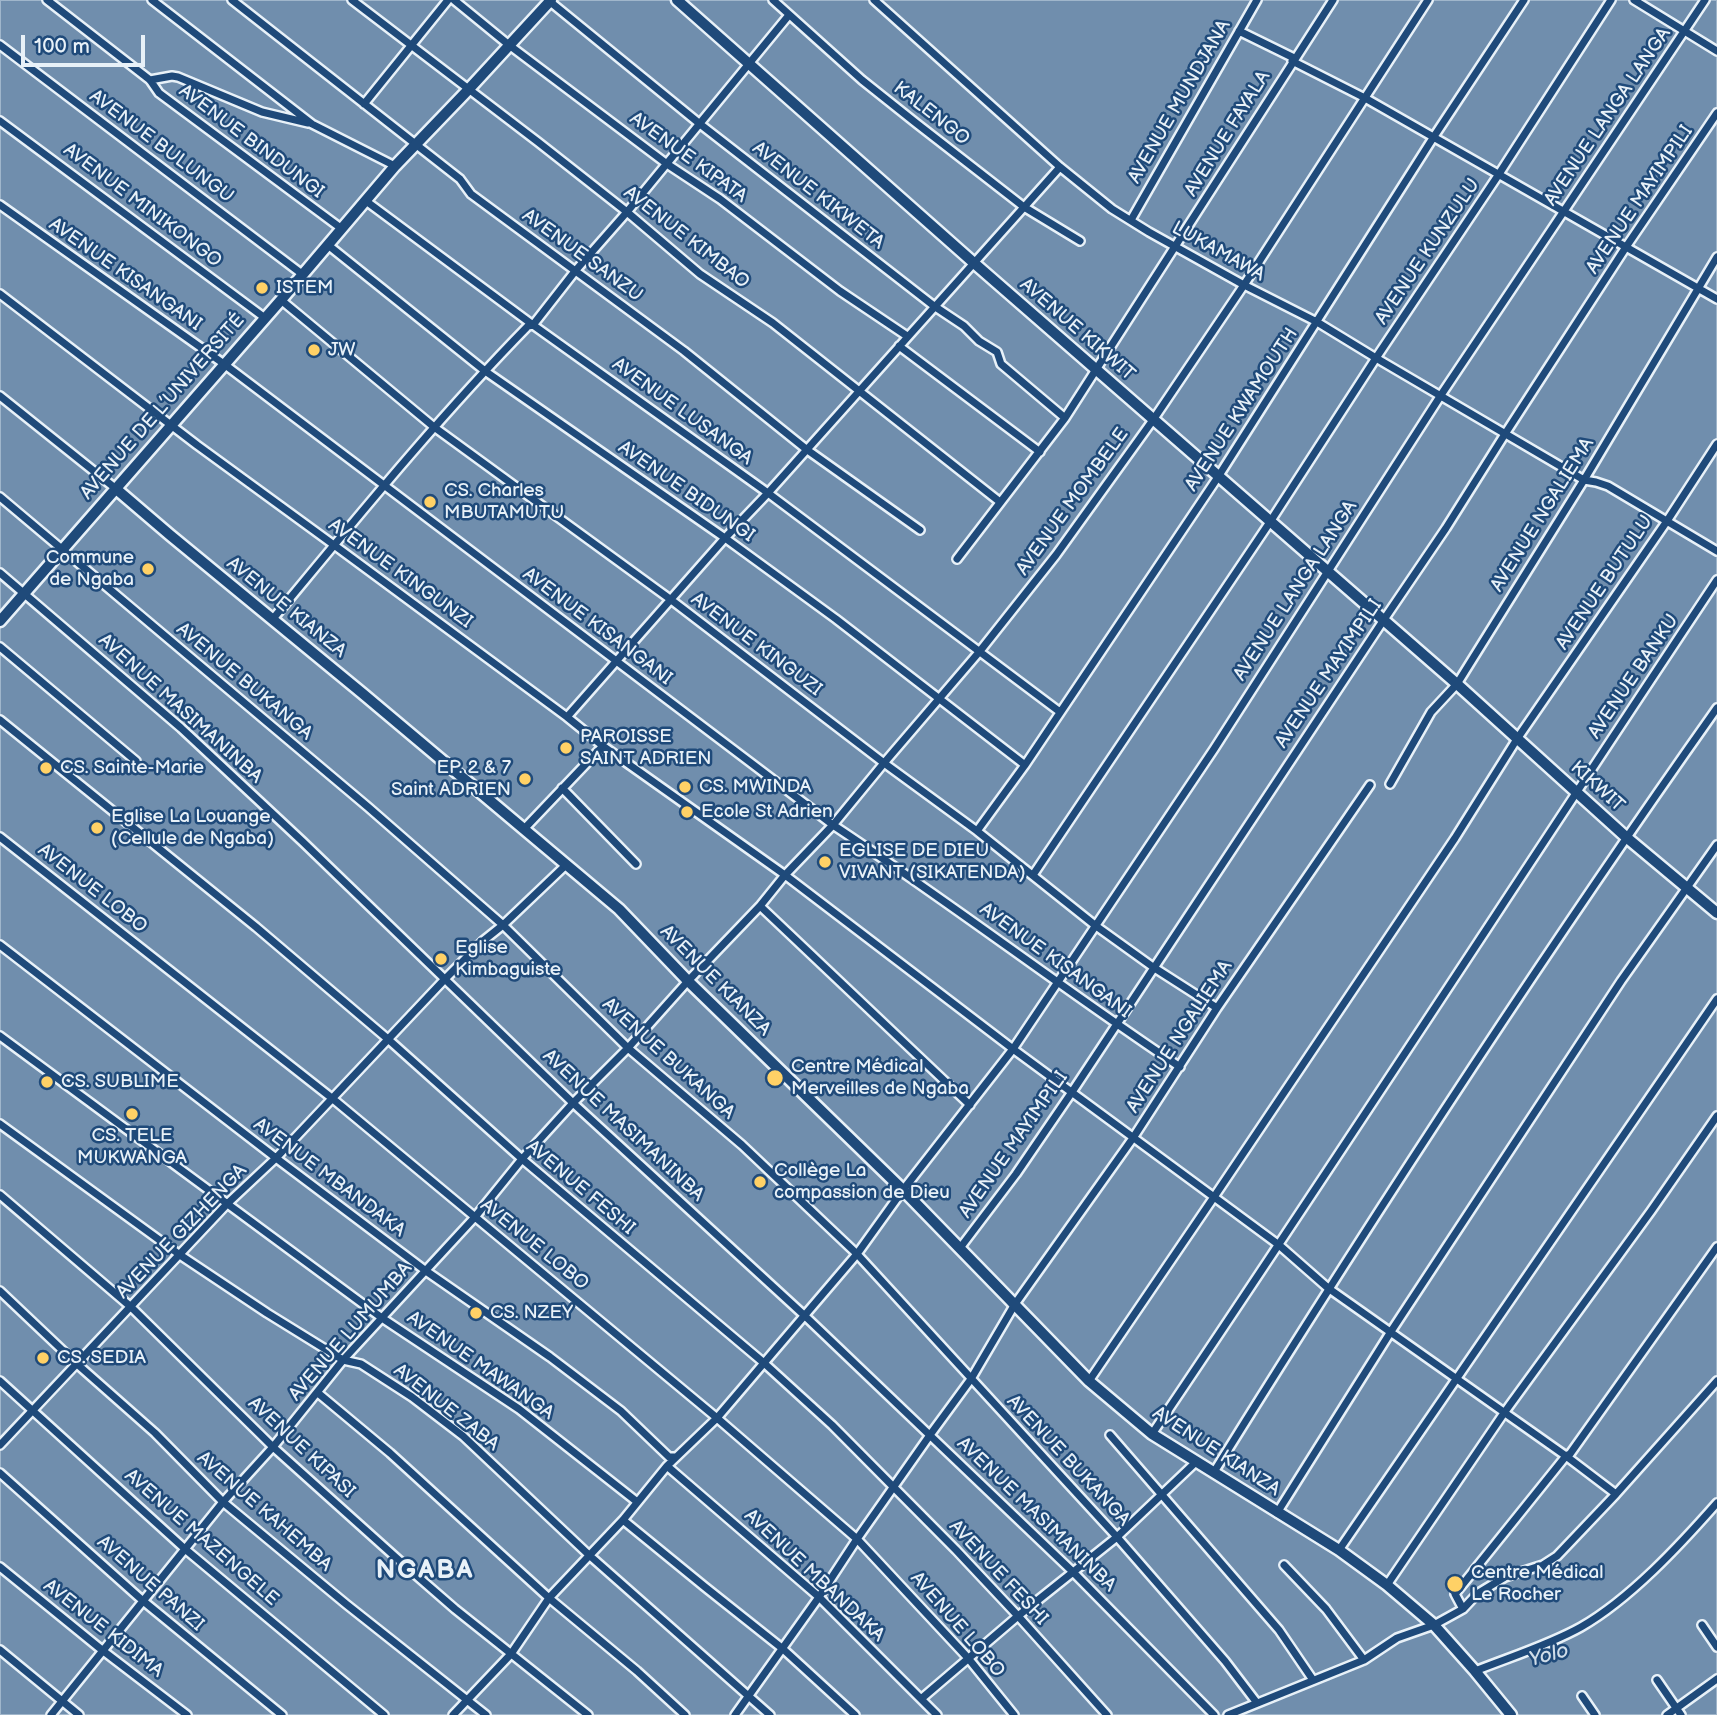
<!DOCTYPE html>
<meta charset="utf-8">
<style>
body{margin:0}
#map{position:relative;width:1717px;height:1715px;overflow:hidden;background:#2b5482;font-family:"Balsamiq Sans",sans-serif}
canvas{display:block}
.scale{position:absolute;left:21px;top:35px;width:124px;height:32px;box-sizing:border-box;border:4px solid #e8f1f8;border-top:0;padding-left:9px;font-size:21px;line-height:24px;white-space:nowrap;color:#e8f1f8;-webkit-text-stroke:5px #1f4a7a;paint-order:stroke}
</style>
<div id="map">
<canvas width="1717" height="1715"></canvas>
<div class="scale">100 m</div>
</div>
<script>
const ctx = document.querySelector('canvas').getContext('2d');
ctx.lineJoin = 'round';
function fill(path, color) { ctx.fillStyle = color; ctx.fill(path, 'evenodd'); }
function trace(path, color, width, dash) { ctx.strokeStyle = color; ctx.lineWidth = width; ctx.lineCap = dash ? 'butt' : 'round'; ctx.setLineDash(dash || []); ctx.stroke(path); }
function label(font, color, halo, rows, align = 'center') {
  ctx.font = font + ' "Balsamiq Sans",sans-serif'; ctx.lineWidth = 5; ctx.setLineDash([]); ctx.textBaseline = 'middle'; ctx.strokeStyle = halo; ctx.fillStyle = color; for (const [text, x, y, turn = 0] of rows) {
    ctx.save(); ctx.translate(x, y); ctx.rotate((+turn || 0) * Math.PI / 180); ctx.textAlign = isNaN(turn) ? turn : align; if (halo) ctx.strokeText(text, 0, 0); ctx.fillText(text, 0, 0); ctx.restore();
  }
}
const water = new Path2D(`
 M0,0H1717V1715H0Z`);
fill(water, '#708ead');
trace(water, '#a0b6cb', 2);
const street = new Path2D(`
 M47,0L150,80L159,93L342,229
 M152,0L312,124L395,166
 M232,0L460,179L471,194L684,351L806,449L920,530
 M352,0L538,142L627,212L700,274L773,323L1000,502
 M454,0L509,45L667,164L720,199L840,291L907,336
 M548,0L700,124L934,306L964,326L979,341L997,352L1001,364L1065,418
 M773,0L862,80L916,123L1024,207L1080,241
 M874,0L1060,167L1112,209L1149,232L1244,285L1317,322L1376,358L1584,480L1596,482L1608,486L1717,551
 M1634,0L1717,51
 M1239,31L1294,58
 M0,45L302,274
 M1292,61L1365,98L1717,299
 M150,80L172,76L178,77L262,112L308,123
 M364,104L448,0
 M0,121L265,318
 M366,201L533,325L768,493L1060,712
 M0,205L224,364L833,825C951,903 1063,989 1180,1067
 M1131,220L1257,0
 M328,245L485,371L725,538L836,619L1025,765
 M0,294L197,445L334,545L567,717L603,746L785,875L1013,1049L1214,1197L1279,1245L1328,1288L1566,1456L1616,1494
 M281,300L434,427L670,599L884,763L977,831L1096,926L1153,967L1217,1008
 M899,346L1040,452
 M0,396L115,488
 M0,497L368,807L503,925L628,1048L742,1145L857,1254L1117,1537L1225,1661L1257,1703
 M957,559L1065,418L1333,0
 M0,573L181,728L303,842L573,1103L805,1316L1073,1572L1214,1715
 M272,620C355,520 437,419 528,326L533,325L576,270L627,212L789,15
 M0,647L136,761
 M567,717L725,538L768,493L1060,167
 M0,720L256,927L389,1040L522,1159L764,1363L832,1425L956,1550L1018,1616L1107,1715
 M1390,784L1431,712L1457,684L1584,480L1717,257
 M562,788L636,864
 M524,829L603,746
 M977,831L1025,765L1218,477L1433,138L1524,0
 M0,837L333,1099L717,1418L857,1539L968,1658L1014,1715
 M1033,875L1270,522L1376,358L1499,174L1611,0
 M760,906L970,1105
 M0,945L276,1158L426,1271L550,1357L621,1411L669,1457H675
 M0,1036L382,1318L519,1409L636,1501
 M0,1124L180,1255L267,1313L343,1360L361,1364L412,1397L463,1436L589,1555L770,1715
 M0,1195L131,1307L273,1447L401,1562L455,1609L588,1715
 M960,1248L1016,1174L1072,1092L1383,621L1446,528L1505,434L1626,247L1717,113
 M0,1291L77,1364L155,1433L223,1502L346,1604L486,1715
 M0,1381L185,1549L384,1715
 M1089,1381L1214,1197L1455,838L1517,739L1667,521L1717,444
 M318,1393L390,1453L549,1598L637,1671L685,1715
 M1152,1434C1343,1151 1528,864 1717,580
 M1110,1435L1279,1630L1313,1680
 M0,1445L227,1204L276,1158L445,979L483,941L503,925L566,865
 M667,1466L819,1597L937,1715
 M1214,1472C1375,1213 1541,957 1717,708
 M0,1473L142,1600L282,1715
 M1277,1513L1390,1333L1621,981L1717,845
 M623,1520L705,1587L783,1649L855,1715
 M1339,1550L1717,999
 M1284,1565L1326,1609L1364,1660
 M0,1567L102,1650L187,1715
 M1387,1585L1504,1413L1651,1211L1717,1116
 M1463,1609L1455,1594L1566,1456L1570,1454L1717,1247
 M1702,1625L1717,1647
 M0,1650L79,1715
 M1475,1671C1510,1657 1549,1645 1581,1627C1630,1599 1680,1545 1717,1503
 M1657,1680L1681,1715
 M1582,1696L1595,1715
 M921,1699L1018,1616L1117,1537L1197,1461
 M51,1715L223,1502L273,1447L343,1360L475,1217L522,1159L573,1103L628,1048L688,981L760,906L785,875L833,825L884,763L980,651L1056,555L1153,420L1244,285L1428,0
 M453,1715L511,1654L549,1598L623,1520L667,1466L717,1418L857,1254L903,1190L1013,1049L1214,749L1441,395L1705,0
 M735,1715L819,1597L857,1539L930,1435L971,1379L1015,1304L1133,1138L1217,1008L1370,785
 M1228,1715L1364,1660L1397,1638L1434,1625L1463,1609L1477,1594L1505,1577L1543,1565L1557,1556L1616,1494L1717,1381
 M1667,1715L1717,1679`);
const secondary = new Path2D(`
 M677,0L974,263L1457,684L1626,837L1717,913
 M115,488L170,535L362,693L619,909L688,981L903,1190L1089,1381L1152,1434L1339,1550L1387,1585L1434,1625L1475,1671L1511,1715
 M0,621L281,300L395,166L469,89L551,0`);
trace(street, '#e8f1f8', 12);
trace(secondary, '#e8f1f8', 15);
trace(street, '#1f4a7a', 7);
trace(secondary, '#1f4a7a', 10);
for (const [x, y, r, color] of [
 [262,288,7,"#ffd166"],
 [314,350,7,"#ffd166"],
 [430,502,7,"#ffd166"],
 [148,569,7,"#ffd166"],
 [566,748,7,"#ffd166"],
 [46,768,7,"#ffd166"],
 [525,779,7,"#ffd166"],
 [685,787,7,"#ffd166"],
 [687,812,7,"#ffd166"],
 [97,828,7,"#ffd166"],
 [825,862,7,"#ffd166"],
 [441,959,7,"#ffd166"],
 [775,1078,9,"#ffd166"],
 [47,1082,7,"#ffd166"],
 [132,1114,7,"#ffd166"],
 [760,1182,7,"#ffd166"],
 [476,1313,7,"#ffd166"],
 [43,1358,7,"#ffd166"],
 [1455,1584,9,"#ffd166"]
]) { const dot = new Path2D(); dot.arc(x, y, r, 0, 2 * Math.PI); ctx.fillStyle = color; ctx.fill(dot); trace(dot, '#1f4a7a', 2.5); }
label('19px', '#e8f1f8', '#1f4a7a', [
 ["AVENUE MUNDJANA",1180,102,-60],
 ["KALENGO",931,114,38],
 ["AVENUE LANGA LANGA",1608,117,-56],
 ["AVENUE FAYALA",1228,134,-58],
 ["AVENUE BINDUNGI",251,142,37],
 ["AVENUE BULUNGU",161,147,37],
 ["AVENUE KIPATA",688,158,36],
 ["AVENUE KIKWETA",818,196,38],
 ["AVENUE MAYIMPILI",1640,200,-56],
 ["AVENUE MINIKONGO",142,206,37],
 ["AVENUE KIMBAO",686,238,38],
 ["LUKAMAWA",1218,252,29],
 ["AVENUE KUNZULU",1428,252,-56],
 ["AVENUE SANZU",582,256,36],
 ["AVENUE KISANGANI",125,275,35],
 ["AVENUE KIKWIT",1077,330,41],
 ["AVENUE DE L’UNIVERSITÉ",163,407,-49],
 ["AVENUE KWAMOUTH",1242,410,-57],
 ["AVENUE LUSANGA",682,412,36],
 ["AVENUE BIDUNGI",686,492,35],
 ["AVENUE MOMBELE",1073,502,-54],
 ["AVENUE NGALIEMA",1543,515,-58],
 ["AVENUE KINGUNZI",400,574,36],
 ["AVENUE BUTULU",1605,583,-56],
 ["AVENUE LANGA LANGA",1296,591,-57],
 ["AVENUE KIANZA",286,608,39],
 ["AVENUE KISANGANI",597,627,37],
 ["AVENUE KINGUZI",756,645,37],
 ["AVENUE MAYIMPILI",1329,674,-56],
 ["AVENUE BANKU",1634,677,-56],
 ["AVENUE BUKANGA",244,682,40],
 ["AVENUE MASIMANINBA",180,709,42],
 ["KIKWIT",1597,787,42],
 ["AVENUE LOBO",92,889,38],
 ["AVENUE KISANGANI",1055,961,36],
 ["AVENUE KIANZA",715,981,45],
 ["AVENUE NGALIEMA",1180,1037,-57],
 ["AVENUE BUKANGA",668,1059,42],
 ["AVENUE MASIMANINBA",623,1126,43],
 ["AVENUE MAYIMPILI",1014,1145,-55],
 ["AVENUE MBANDAKA",329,1178,37],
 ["AVENUE FESHI",580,1188,40],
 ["AVENUE GIZHENGA",182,1232,-46],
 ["AVENUE LOBO",534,1245,39],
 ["AVENUE LUMUMBA",351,1332,-49],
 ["AVENUE MAWANGA",480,1366,35],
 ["AVENUE ZABA",446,1408,38],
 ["AVENUE KIPASI",301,1448,43],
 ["AVENUE KIANZA",1216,1452,33],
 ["AVENUE BUKANGA",1068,1461,47],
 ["AVENUE KAHEMBA",264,1512,41],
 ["AVENUE MASIMANINBA",1036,1515,44],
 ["AVENUE MAZENGELE",201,1538,41],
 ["AVENUE FESHI",998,1573,47],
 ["AVENUE MBANDAKA",814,1576,43],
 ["AVENUE PANZI",150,1584,41],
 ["AVENUE LOBO",957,1625,49],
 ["AVENUE KIDIMA",103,1629,38]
]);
label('19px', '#e8f1f8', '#1f4a7a', [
 ["ISTEM",276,288],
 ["JW",328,350],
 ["CS. Charles",444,491],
 ["MBUTAMUTU",444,513],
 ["Commune",134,558,"right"],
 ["de Ngaba",134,580,"right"],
 ["PAROISSE",580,737],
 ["SAINT ADRIEN",580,759],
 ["CS. Sainte-Marie",60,768],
 ["EP. 2 & 7",511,768,"right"],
 ["Saint ADRIEN",511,790,"right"],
 ["CS. MWINDA",699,787],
 ["Ecole St Adrien",701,812],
 ["Eglise La Louange",111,817],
 ["(Cellule de Ngaba)",111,839],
 ["EGLISE DE DIEU",839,851],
 ["VIVANT (SIKATENDA)",839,873],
 ["Eglise",455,948],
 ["Kimbaguiste",455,970],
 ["Centre Médical",791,1067],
 ["Merveilles de Ngaba",791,1089],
 ["CS. SUBLIME",61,1082],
 ["CS. TELE",132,1136,"center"],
 ["MUKWANGA",132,1158,"center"],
 ["Collège La",774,1171],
 ["compassion de Dieu",774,1193],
 ["CS. NZEY",490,1313],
 ["CS. SEDIA",57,1358],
 ["Centre Médical",1471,1573],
 ["Le Rocher",1471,1595]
], 'left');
label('italic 21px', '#d0dde9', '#1f4a7a', [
 ["Yolo",1549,1656,-15]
]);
ctx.letterSpacing = '2px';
label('bold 26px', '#e8f1f8', '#1f4a7a', [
 ["NGABA",425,1571]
]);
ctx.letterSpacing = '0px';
</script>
